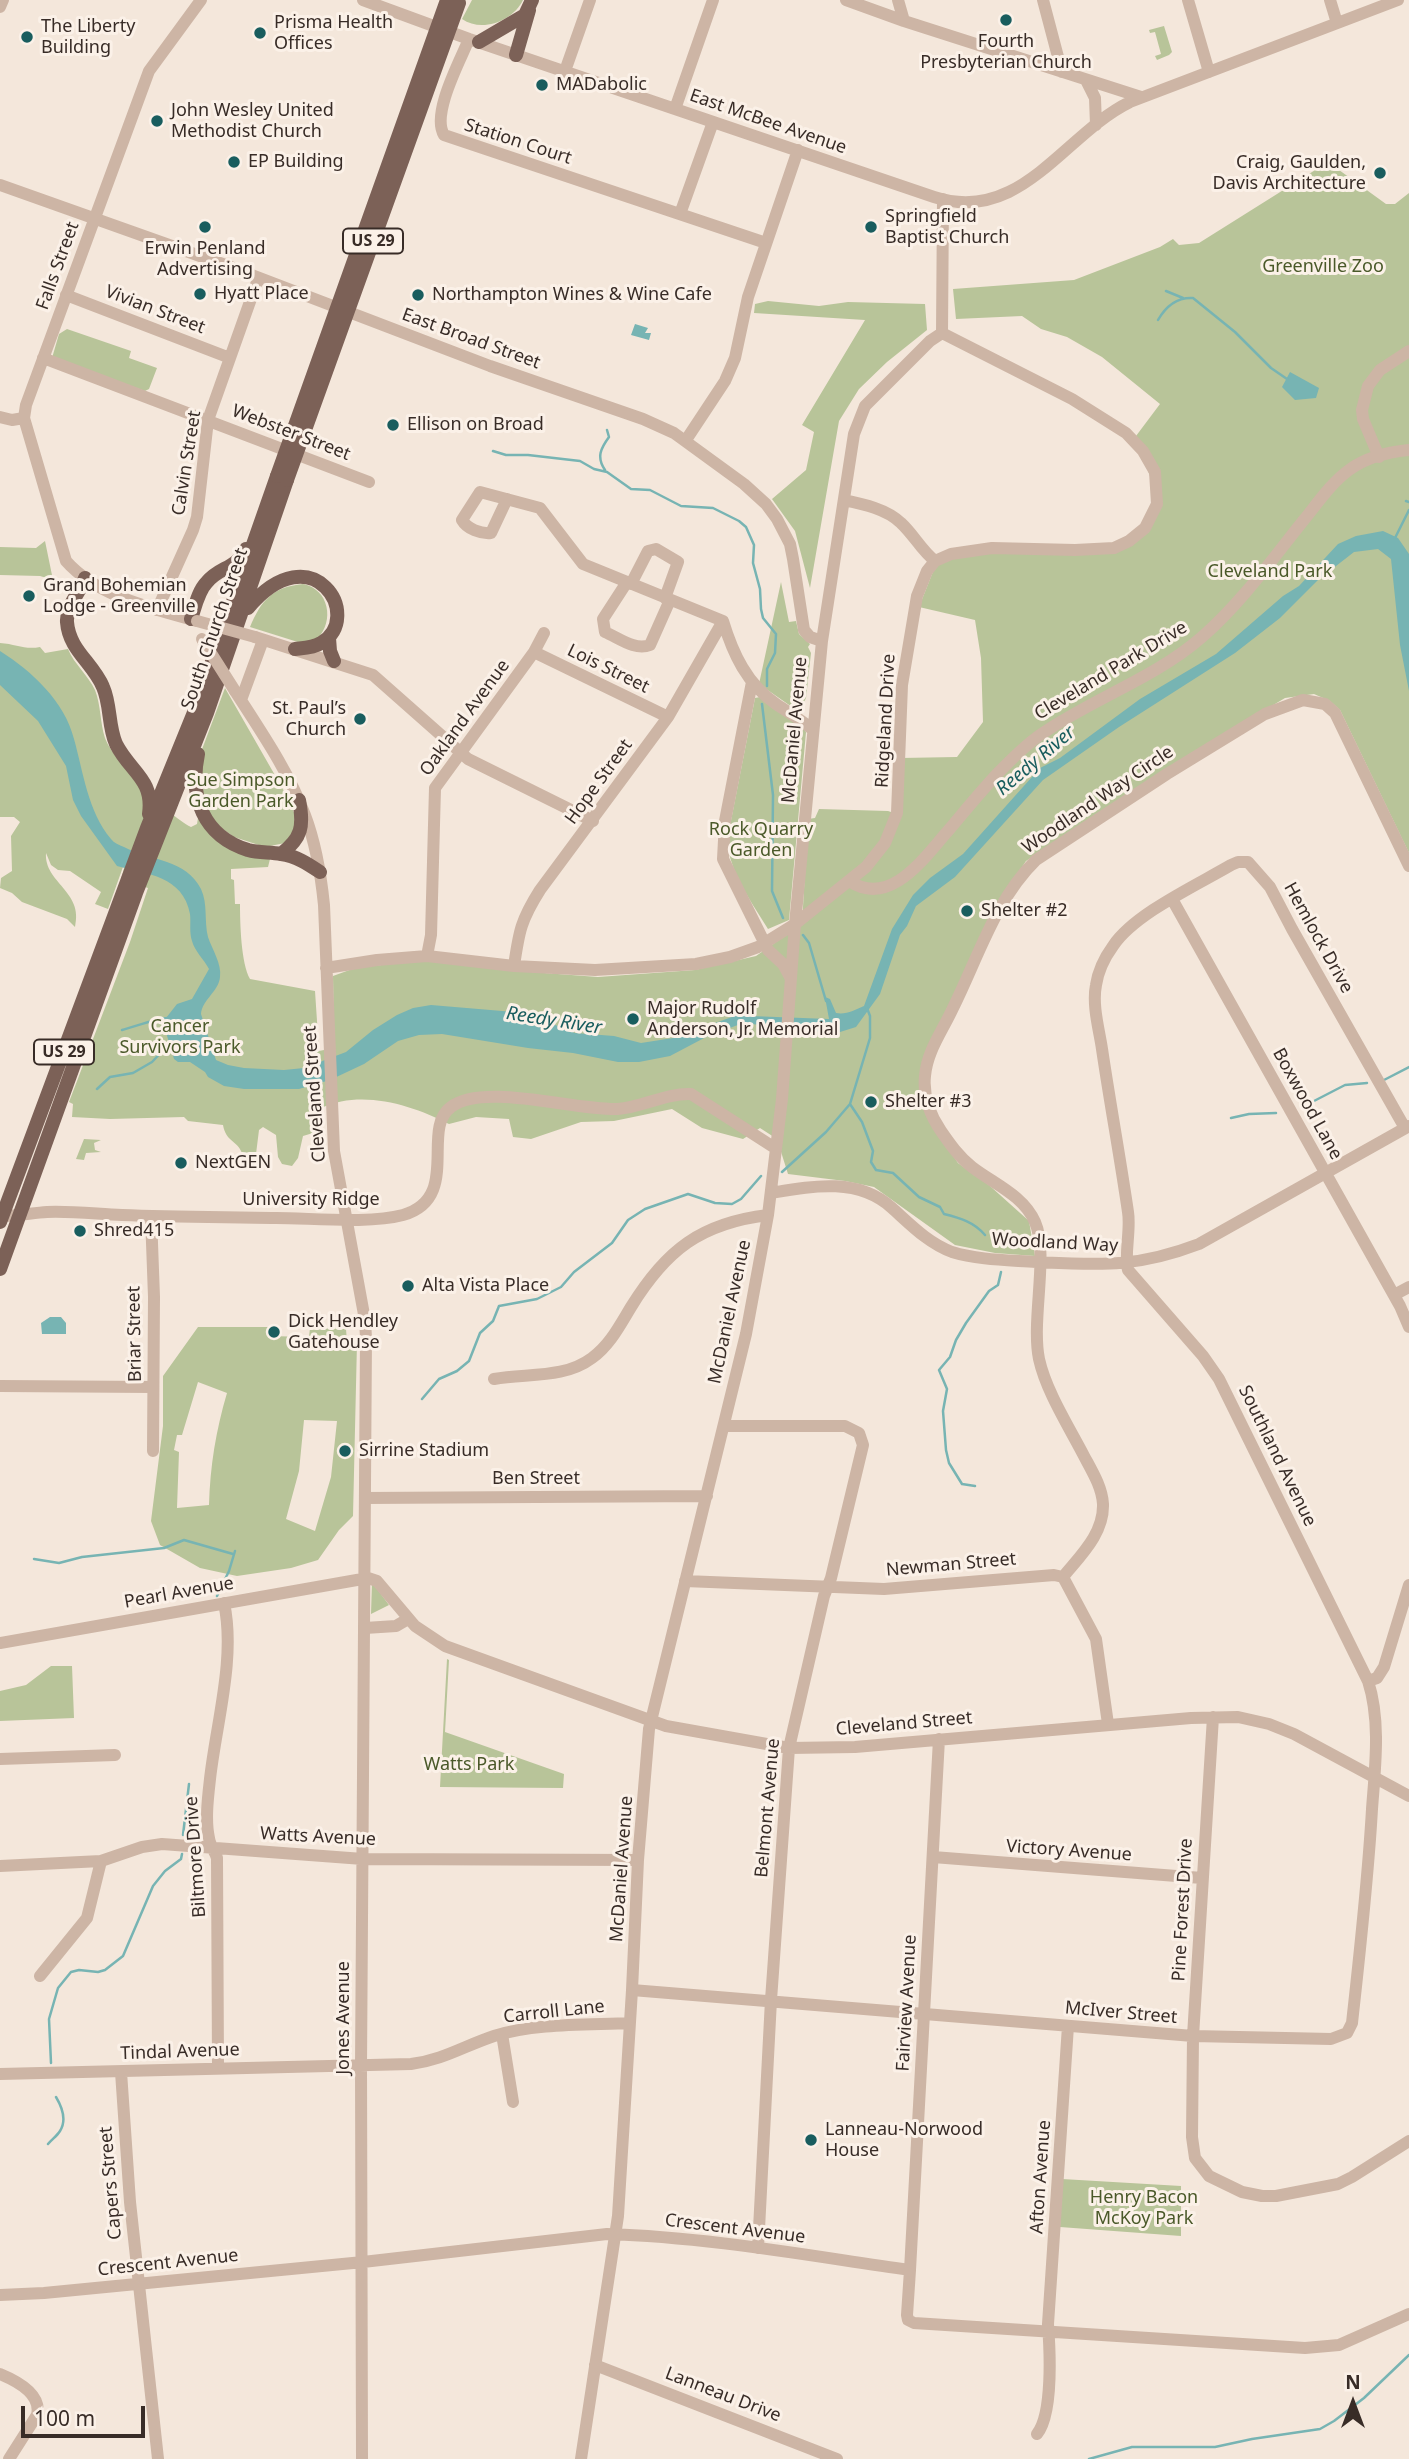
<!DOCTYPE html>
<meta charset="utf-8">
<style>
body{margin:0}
#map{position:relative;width:1409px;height:2459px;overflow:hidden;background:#f4e7db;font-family:"Noto Sans",sans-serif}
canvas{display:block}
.north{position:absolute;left:1318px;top:2368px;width:70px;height:70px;-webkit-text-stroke:5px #fbf1e8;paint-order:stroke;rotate:0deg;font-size:19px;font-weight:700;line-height:28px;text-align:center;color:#382c27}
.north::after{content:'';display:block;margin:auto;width:24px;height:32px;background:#382c27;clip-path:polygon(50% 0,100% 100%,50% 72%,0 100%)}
.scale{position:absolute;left:21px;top:2406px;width:124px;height:32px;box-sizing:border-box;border:4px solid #382c27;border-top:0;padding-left:9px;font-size:21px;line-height:24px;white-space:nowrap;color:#382c27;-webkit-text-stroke:5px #fbf1e8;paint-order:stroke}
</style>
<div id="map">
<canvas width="1409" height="2459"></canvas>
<div class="north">N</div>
<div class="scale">100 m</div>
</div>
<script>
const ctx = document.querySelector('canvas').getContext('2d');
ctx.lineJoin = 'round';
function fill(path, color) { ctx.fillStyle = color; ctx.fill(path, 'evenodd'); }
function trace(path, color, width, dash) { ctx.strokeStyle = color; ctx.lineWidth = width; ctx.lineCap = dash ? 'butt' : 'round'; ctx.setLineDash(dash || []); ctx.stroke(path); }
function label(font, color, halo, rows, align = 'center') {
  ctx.font = font + ' "Noto Sans",sans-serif'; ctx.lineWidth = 6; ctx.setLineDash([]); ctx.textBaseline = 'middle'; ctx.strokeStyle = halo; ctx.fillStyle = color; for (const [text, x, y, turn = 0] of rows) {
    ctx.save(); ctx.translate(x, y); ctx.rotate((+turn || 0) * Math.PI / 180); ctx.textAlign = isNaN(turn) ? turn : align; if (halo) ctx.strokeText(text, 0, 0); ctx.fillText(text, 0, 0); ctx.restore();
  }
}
fill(new Path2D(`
 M472,0H523C513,21 482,33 462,19Z
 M1164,26L1172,52L1169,55L1157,60L1155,56L1161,54L1155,32L1150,33L1149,30Z
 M1328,162L1386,204H1395L1409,193V853L1340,710L1330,701L1314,694L1285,698L1174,765L1026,861L994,910L920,1071L927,1116L958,1163L990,1186L1029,1221L1035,1256L995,1253L955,1245L874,1187L845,1181L788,1174L777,1139L760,1128L743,1139L702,1128L672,1109L614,1121L581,1122L531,1139L513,1137L509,1119L476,1117L449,1124C412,1105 362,1089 321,1108L322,1121L316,1127L313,1133L303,1136L298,1158L292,1166L282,1164L278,1157L276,1135L263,1127L259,1130L256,1154L242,1153C237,1140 226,1142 223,1125L188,1121L184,1117L110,1119L72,1117L73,1104L69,1102L130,942L148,888L121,879L129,850L108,909L95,904L101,892L70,871L58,870L51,865L46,853C44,883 84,891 75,927L67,919L22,902L12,893L0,888L1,878L12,871L11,836L20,822L14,817H0V643C16,644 25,650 40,647L45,653L68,649C74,664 88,675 95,690C101,705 100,723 105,738C115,764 167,814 191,827L197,824L198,818L270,859L268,867L231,869V879L234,880L235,904H240C240,923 241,963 250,979L315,991L319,1051L334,1048L333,976L355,968L425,960L504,970L598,977L695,970L756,956L802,924L808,819L815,818L819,809L888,811L900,815L901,758L957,757L983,722L981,658L975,620L919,607L936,564L960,555L1123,548L1160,505L1136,436L1160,404L1102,357L1067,337L1041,329L1022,316L956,319L953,289L1074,280L1160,247L1173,239L1179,245L1199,243Z
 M768,301L819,306L848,302L925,304L927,330L887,362L859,389L839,421L810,588L795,531L772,499L806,470L814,432L802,425L865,320L754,313L755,304Z
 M67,329L131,351L129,358L157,368L149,389L145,391L52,358L59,334Z
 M45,541L53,580L40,576L0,575V547L36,548Z
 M781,582L789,622L796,621L799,634L810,644L808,647L811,653L806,698L802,706L792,707L759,684Z
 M303,584C329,589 335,621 317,639L301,643L250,627C261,601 272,587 303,584Z
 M225,688L288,798L295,815L294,830L285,843L265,847L234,837L220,827L209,813L202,796L201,752Z
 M760,697L802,725L806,732L789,920L768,929C751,901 730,873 727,841L755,698Z
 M84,1139L101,1140L94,1143L95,1150L101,1152L86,1153L84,1160L76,1159Z
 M198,1327H268L269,1336L309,1337L310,1328L346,1329L347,1342H357L353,1516L339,1530L318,1560L291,1568L237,1576L200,1568L160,1545L151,1521L163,1426V1376ZM198,1382L227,1393C216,1430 210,1466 209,1505L177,1508L179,1452L174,1450L177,1435H182ZM304,1420L337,1421L331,1477L315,1531L286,1519L299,1471Z
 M372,1582L389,1605L371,1614Z
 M447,1659L449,1660L445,1732L564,1774L563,1788L440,1787Z
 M51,1666H72L74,1718L0,1721V1691L26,1685Z
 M1062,2179L1181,2186V2236L1060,2227Z`), '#b8c499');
fill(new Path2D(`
 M635,324L648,328L645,333H651L649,340L631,335Z
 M1290,372L1319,388L1316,398L1295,400L1282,387Z
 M1383,531L1398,538L1409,554V691L1400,645L1391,559L1378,549L1354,552L1318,580L1280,618L1235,653L1119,727L1043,780L955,877L916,906L907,926L900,935L880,994L856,1027L840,1032L829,1033L743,1023L706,1037L670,1056L639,1062H618L573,1053L528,1048L442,1034L419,1035L398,1041L364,1064L330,1080L299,1089H244L224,1086L208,1077L205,1072L190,1062H178L174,1059L165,1029L166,1018L177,1004L192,999L209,969C204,959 195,952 192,941C189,932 191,923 190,914C183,876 147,874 117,866L81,816L73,800L66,766L38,721L0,685V651C32,671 65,702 74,739C83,771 88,812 111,839C114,843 119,845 124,847C151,861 186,859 201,889C208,904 204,921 208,937C212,949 222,964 220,977C219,991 202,1000 201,1014L216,1060L228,1065L244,1068L284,1070L304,1068L346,1052L373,1030L397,1015L413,1008L431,1005L526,1013L575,1033L614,1036L641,1043L673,1038L746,1012L750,1016L829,1019L825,997L830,999L836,1013C846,1015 855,1010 864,1006L892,929L913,895L930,878L963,854L1040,768L1060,758L1140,699L1216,654L1283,596L1299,586L1338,544L1356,536Z
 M50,1317H61L66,1323V1334H42L41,1323Z`), '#77b4b3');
trace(new Path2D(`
 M1166,291L1183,298
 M1158,320C1166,306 1177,297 1193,298L1235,332L1271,368L1287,379
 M493,451L506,455H528L580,461L594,469L607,472L631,489L650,490L681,506L713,508L739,521L746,527L754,545L753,563L760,589L761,609L763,618L776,634L775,653L767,669V686
 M605,470C596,457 601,448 609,437L607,430
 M1406,501L1409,502
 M1395,538L1409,510
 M762,704L773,795L772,891L783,918
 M803,935L809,943L826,1001
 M122,1030C134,1027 160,1017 169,1018
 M1384,1080L1409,1067
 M97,1089L110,1077L133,1073L152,1062L171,1042
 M1314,1101L1345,1085L1367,1083
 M850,1104L862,1122L873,1151L871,1162L876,1170L893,1173L919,1197L940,1207L944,1214C960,1218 974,1222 985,1235
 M1231,1118L1249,1114L1276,1113
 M782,1172L826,1132L850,1104L870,1038V1016L867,1008
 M422,1399L439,1379L457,1371L469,1361L480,1333L493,1321L499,1306L537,1299L561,1287L574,1272L612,1243L628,1220L645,1209L688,1194L715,1203L732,1204L741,1199L761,1176
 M975,1486L962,1484L949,1463L946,1450L943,1411L947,1389L939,1370L950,1357L956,1340L966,1323L989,1291L998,1285L1001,1272
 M34,1559L59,1563L82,1557L164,1548L184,1540L233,1554
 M217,1596L229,1571L235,1551
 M183,1835L189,1784
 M51,2063L49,2019L58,1988L71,1972L79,1970L98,1972L105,1970L123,1956L153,1886L165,1871L181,1859L182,1854
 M48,2144C52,2139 57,2136 60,2131C67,2120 62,2107 56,2097
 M1089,2459L1132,2447H1215L1252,2439L1320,2429L1334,2421L1364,2398L1409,2355`), '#77b4b3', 2.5);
trace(new Path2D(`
 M363,0L469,39L934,197C1021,225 1064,134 1130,102L1398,0
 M846,0L904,21L1141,97
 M898,0L904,21
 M1043,0L1062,72
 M1188,0L1209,72
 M1330,0L1337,23
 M0,7L3,0
 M469,39C460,61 431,114 444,135L766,243
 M565,71L590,0
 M1086,80L1095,98L1096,125
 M675,109L713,0
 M0,185L231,267L490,366L643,419L674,433L744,484L766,504L777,519L790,544L793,559L804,630L810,637L822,641
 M680,214L713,122
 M66,295L230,358
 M942,333L943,199
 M43,358L369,482
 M0,417L12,420L24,418
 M686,440L725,381L735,358L748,297L798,150
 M1379,457L1363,419L1362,410L1368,386L1380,370L1409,351
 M507,499L491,533C481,534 467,529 462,520L480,492L540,508L583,564L723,621C733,654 747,684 776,704C788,712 801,720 812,729
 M844,500C863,504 887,509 901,523C914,535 921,550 935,561
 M627,582L603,619L605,632C619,638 635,651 650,645L670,600
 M631,584L648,551L656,549L678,562L665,598
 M157,610L193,530L197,517L208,420L258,279
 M197,621C152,608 98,597 66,561L24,418L26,405L149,71L201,0
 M255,637L373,675L468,759L593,821
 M534,652L668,717
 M752,682L725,821L723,859L768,950L783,964L790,977
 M235,691C260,730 289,772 305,815C316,844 321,875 324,905L334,1151L365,1320L366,1338L361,2065L362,2459
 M241,700L263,640
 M849,881C890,908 923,859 947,832C964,812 981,791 999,772C1013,758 1026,744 1043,733C1094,698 1155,678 1202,637C1240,604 1271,561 1303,521C1317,504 1331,483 1349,470C1365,458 1389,452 1409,450
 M1172,899L1400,1306L1409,1327
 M427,956L431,935L435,788L534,652L544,633
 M514,966C519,931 521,920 540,890L668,717L723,621
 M326,968L377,960L427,956L514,966L595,970L696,964L730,957L758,947L795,924L866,867L885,843L897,813L902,685L917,596L927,571L935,561L951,554L992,548L1075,550L1114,548L1129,541L1145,528L1157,504L1155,472L1143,451L1126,433L1072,399L942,333
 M771,1193C812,1186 858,1177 892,1208C911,1225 928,1243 952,1252C978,1260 1009,1260 1036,1262C1101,1265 1136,1268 1199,1244L1409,1126
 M0,1216C16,1216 32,1213 47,1212C72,1211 97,1214 122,1215C173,1217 224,1217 276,1218C311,1218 370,1224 403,1215C462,1198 420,1129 451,1107C484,1082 576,1111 618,1109C643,1107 666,1093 691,1094L775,1148
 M151,1216L154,1297L153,1451
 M1394,1295L1409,1287
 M494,1379C527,1373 564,1379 592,1358C610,1345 620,1325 631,1307C666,1250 701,1223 768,1215
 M0,1386L153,1387
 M724,1426H845L859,1433L863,1445L831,1578L824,1596L789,1748L771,2000L758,2248
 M365,1498L707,1496
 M1063,1577C1080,1556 1104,1534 1103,1504C1102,1487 1092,1471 1084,1456C1069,1427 1046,1391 1039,1359C1031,1320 1049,1254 1035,1222C1023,1195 994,1184 972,1167C959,1157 950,1144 941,1131C930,1115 923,1096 925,1076C927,1051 943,1030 953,1008C978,958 995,900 1036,860L1167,774L1265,714L1303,700L1325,704L1335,713L1409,866
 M685,1581L884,1589L1054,1575L1063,1577L1096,1639L1108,1724
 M365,1628L396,1626L408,1619
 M0,1643L368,1578L377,1581L415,1626L445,1646L666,1726L789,1748L855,1747L1191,1718L1238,1717L1269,1724L1294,1734L1409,1796
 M1368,1681L1377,1678L1384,1667L1409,1585
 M1213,1717L1193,2036L1192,2137L1195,2158L1209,2176L1242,2192L1262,2196H1276L1338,2184L1352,2177L1409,2141
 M0,1759L115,1755
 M933,1857L1202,1878
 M0,1866L101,1861L142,1847L162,1844L363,1859L638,1860
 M40,1976L87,1918L101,1861
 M632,1990L1193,2036L1331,2039L1347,2033L1352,2023C1360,1951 1368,1880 1372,1809C1375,1768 1381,1721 1368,1681L1219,1379L1203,1356L1128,1270C1124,1255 1131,1230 1128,1212C1120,1157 1110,1103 1102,1049C1099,1029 1092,1005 1096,985C1098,972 1105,957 1113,946C1134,914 1197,885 1231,865L1238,862H1248L1270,887L1292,929L1405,1128
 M502,2034L513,2102
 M218,2068L217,1858C215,1851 210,1846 209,1838C205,1820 208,1797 210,1779C216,1724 236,1658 224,1603
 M121,2072L130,2202L158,2459
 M0,2074L411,2064C443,2060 464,2046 494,2036C534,2023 587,2025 630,2023
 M910,2270L939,1739
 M0,2295L44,2293L363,2262L607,2234C708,2237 810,2256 910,2270L907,2315L908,2320L914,2323L1305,2348L1339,2345L1409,2314
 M595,2365L837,2459
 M0,2374C17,2381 42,2394 37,2415L9,2459
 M1037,2434C1053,2414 1050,2351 1048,2324L1068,2026
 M581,2459L618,2216L632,1990L638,1860L649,1729L746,1334L768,1215L782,1099L795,924L822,641L854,434L865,406L930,341L942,333`), '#cdb5a5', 12);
trace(new Path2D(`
 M479,42L525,15L532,0
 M516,55L529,10
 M85,578C80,594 66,604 67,622C69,650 93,663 103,687C111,705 108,726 116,744C130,772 154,779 149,814
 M248,608C313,531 365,618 321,643C313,648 304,648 295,649
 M191,619C195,607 198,591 207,582C220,566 235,570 246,549
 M329,638L330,651L334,661
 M198,754C189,797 203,836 248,850C259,853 270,852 281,854C296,856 308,864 320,872
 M281,854C302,838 304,826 299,800
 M0,1222L147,828L195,710L277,476
 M0,1269L136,893L207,713L287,480`), '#7c6157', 14);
trace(new Path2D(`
 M197,621L255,637
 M202,639L235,691`), '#cdb5a5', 12);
trace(new Path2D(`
 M277,476L447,0
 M287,480L459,3`), '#7c6157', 14);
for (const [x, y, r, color] of [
 [1006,20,7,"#195d5e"],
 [260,33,7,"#195d5e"],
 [27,37,7,"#195d5e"],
 [542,85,7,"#195d5e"],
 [157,121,7,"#195d5e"],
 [234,162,7,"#195d5e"],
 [1380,173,7,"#195d5e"],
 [205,227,7,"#195d5e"],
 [871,227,7,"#195d5e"],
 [200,294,7,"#195d5e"],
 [418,295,7,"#195d5e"],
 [393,425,7,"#195d5e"],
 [29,596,7,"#195d5e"],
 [360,719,7,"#195d5e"],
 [967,911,7,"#195d5e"],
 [633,1019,7,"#195d5e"],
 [871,1102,7,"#195d5e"],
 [181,1163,7,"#195d5e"],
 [80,1231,7,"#195d5e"],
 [408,1286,7,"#195d5e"],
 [274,1332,7,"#195d5e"],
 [345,1451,7,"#195d5e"],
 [811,2140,7,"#195d5e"]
]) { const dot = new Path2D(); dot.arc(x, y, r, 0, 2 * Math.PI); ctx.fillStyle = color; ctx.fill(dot); trace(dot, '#fbf1e8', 2.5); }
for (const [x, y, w] of [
 [373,241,60],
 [64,1052,60]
]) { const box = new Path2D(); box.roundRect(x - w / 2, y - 12.5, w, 25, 5); ctx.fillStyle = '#fbf1e8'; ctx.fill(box); trace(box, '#382c27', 2); }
label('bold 16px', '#382c27', null, [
 ["US 29",373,241],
 ["US 29",64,1052]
]);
label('18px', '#382c27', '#fbf1e8', [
 ["Prisma Health",274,23],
 ["Offices",274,44],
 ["The Liberty",41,27],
 ["Building",41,48],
 ["Fourth",1006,42,"center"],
 ["Presbyterian Church",1006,63,"center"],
 ["MADabolic",556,85],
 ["John Wesley United",171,111],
 ["Methodist Church",171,132],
 ["EP Building",248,162],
 ["Craig, Gaulden,",1366,163,"right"],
 ["Davis Architecture",1366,184,"right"],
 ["Springfield",885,217],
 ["Baptist Church",885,238],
 ["Erwin Penland",205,249,"center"],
 ["Advertising",205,270,"center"],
 ["Hyatt Place",214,294],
 ["Northampton Wines & Wine Cafe",432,295],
 ["Ellison on Broad",407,425],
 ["Grand Bohemian",43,586],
 ["Lodge - Greenville",43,607],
 ["St. Paul’s",346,709,"right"],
 ["Church",346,730,"right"],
 ["Shelter #2",981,911],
 ["Major Rudolf",647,1009],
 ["Anderson, Jr. Memorial",647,1030],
 ["Shelter #3",885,1102],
 ["NextGEN",195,1163],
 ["Shred415",94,1231],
 ["Alta Vista Place",422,1286],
 ["Dick Hendley",288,1322],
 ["Gatehouse",288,1343],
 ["Sirrine Stadium",359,1451],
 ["Lanneau-Norwood",825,2130],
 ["House",825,2151]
], 'left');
label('18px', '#382c27', '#fbf1e8', [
 ["East McBee Avenue",768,122,19],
 ["Station Court",518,142,18],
 ["Falls Street",58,266,-70],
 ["Vivian Street",155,310,21],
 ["East Broad Street",471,339,20],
 ["Webster Street",291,433,21],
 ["Calvin Street",187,463,-81],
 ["South Church Street",215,629,-71],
 ["Lois Street",608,669,26],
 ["Cleveland Park Drive",1111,671,-31],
 ["Oakland Avenue",465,718,-54],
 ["Ridgeland Drive",886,721,-87],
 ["McDaniel Avenue",795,730,-85],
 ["Hope Street",599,782,-54],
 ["Woodland Way Circle",1098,800,-34],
 ["Hemlock Drive",1318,938,61],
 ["Cleveland Street",315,1094,-94],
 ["Boxwood Lane",1307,1104,61],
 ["University Ridge",311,1200],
 ["Woodland Way",1055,1243,3],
 ["McDaniel Avenue",730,1312,-78],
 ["Briar Street",135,1334,-91],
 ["Southland Avenue",1277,1456,64],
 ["Ben Street",536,1479],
 ["Newman Street",951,1565,-5],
 ["Pearl Avenue",179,1593,-10],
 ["Cleveland Street",904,1724,-5],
 ["Belmont Avenue",768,1808,-85],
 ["Watts Avenue",318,1837,3],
 ["Victory Avenue",1069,1851,4],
 ["Biltmore Drive",196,1857,-94],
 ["McDaniel Avenue",622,1869,-86],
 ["Pine Forest Drive",1183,1910,-87],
 ["Fairview Avenue",907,2003,-87],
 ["Carroll Lane",554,2012,-6],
 ["McIver Street",1121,2013,5],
 ["Jones Avenue",344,2018,-90],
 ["Tindal Avenue",180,2052,-2],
 ["Afton Avenue",1041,2177,-86],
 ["Capers Street",111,2183,-95],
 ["Crescent Avenue",735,2229,7],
 ["Crescent Avenue",168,2263,-6],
 ["Lanneau Drive",723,2395,21]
]);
label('18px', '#4a5929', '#fbf1e8', [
 ["Greenville Zoo",1323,267],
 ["Cleveland Park",1270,572],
 ["Sue Simpson",241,781],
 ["Garden Park",241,802],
 ["Rock Quarry",761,830],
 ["Garden",761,851],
 ["Cancer",180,1027],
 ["Survivors Park",180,1048],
 ["Watts Park",469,1765],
 ["Henry Bacon",1144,2198],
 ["McKoy Park",1144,2219]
]);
label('italic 19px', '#195d5e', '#fbf1e8', [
 ["Reedy River",1036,761,-40],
 ["Reedy River",554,1021,9]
]);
</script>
